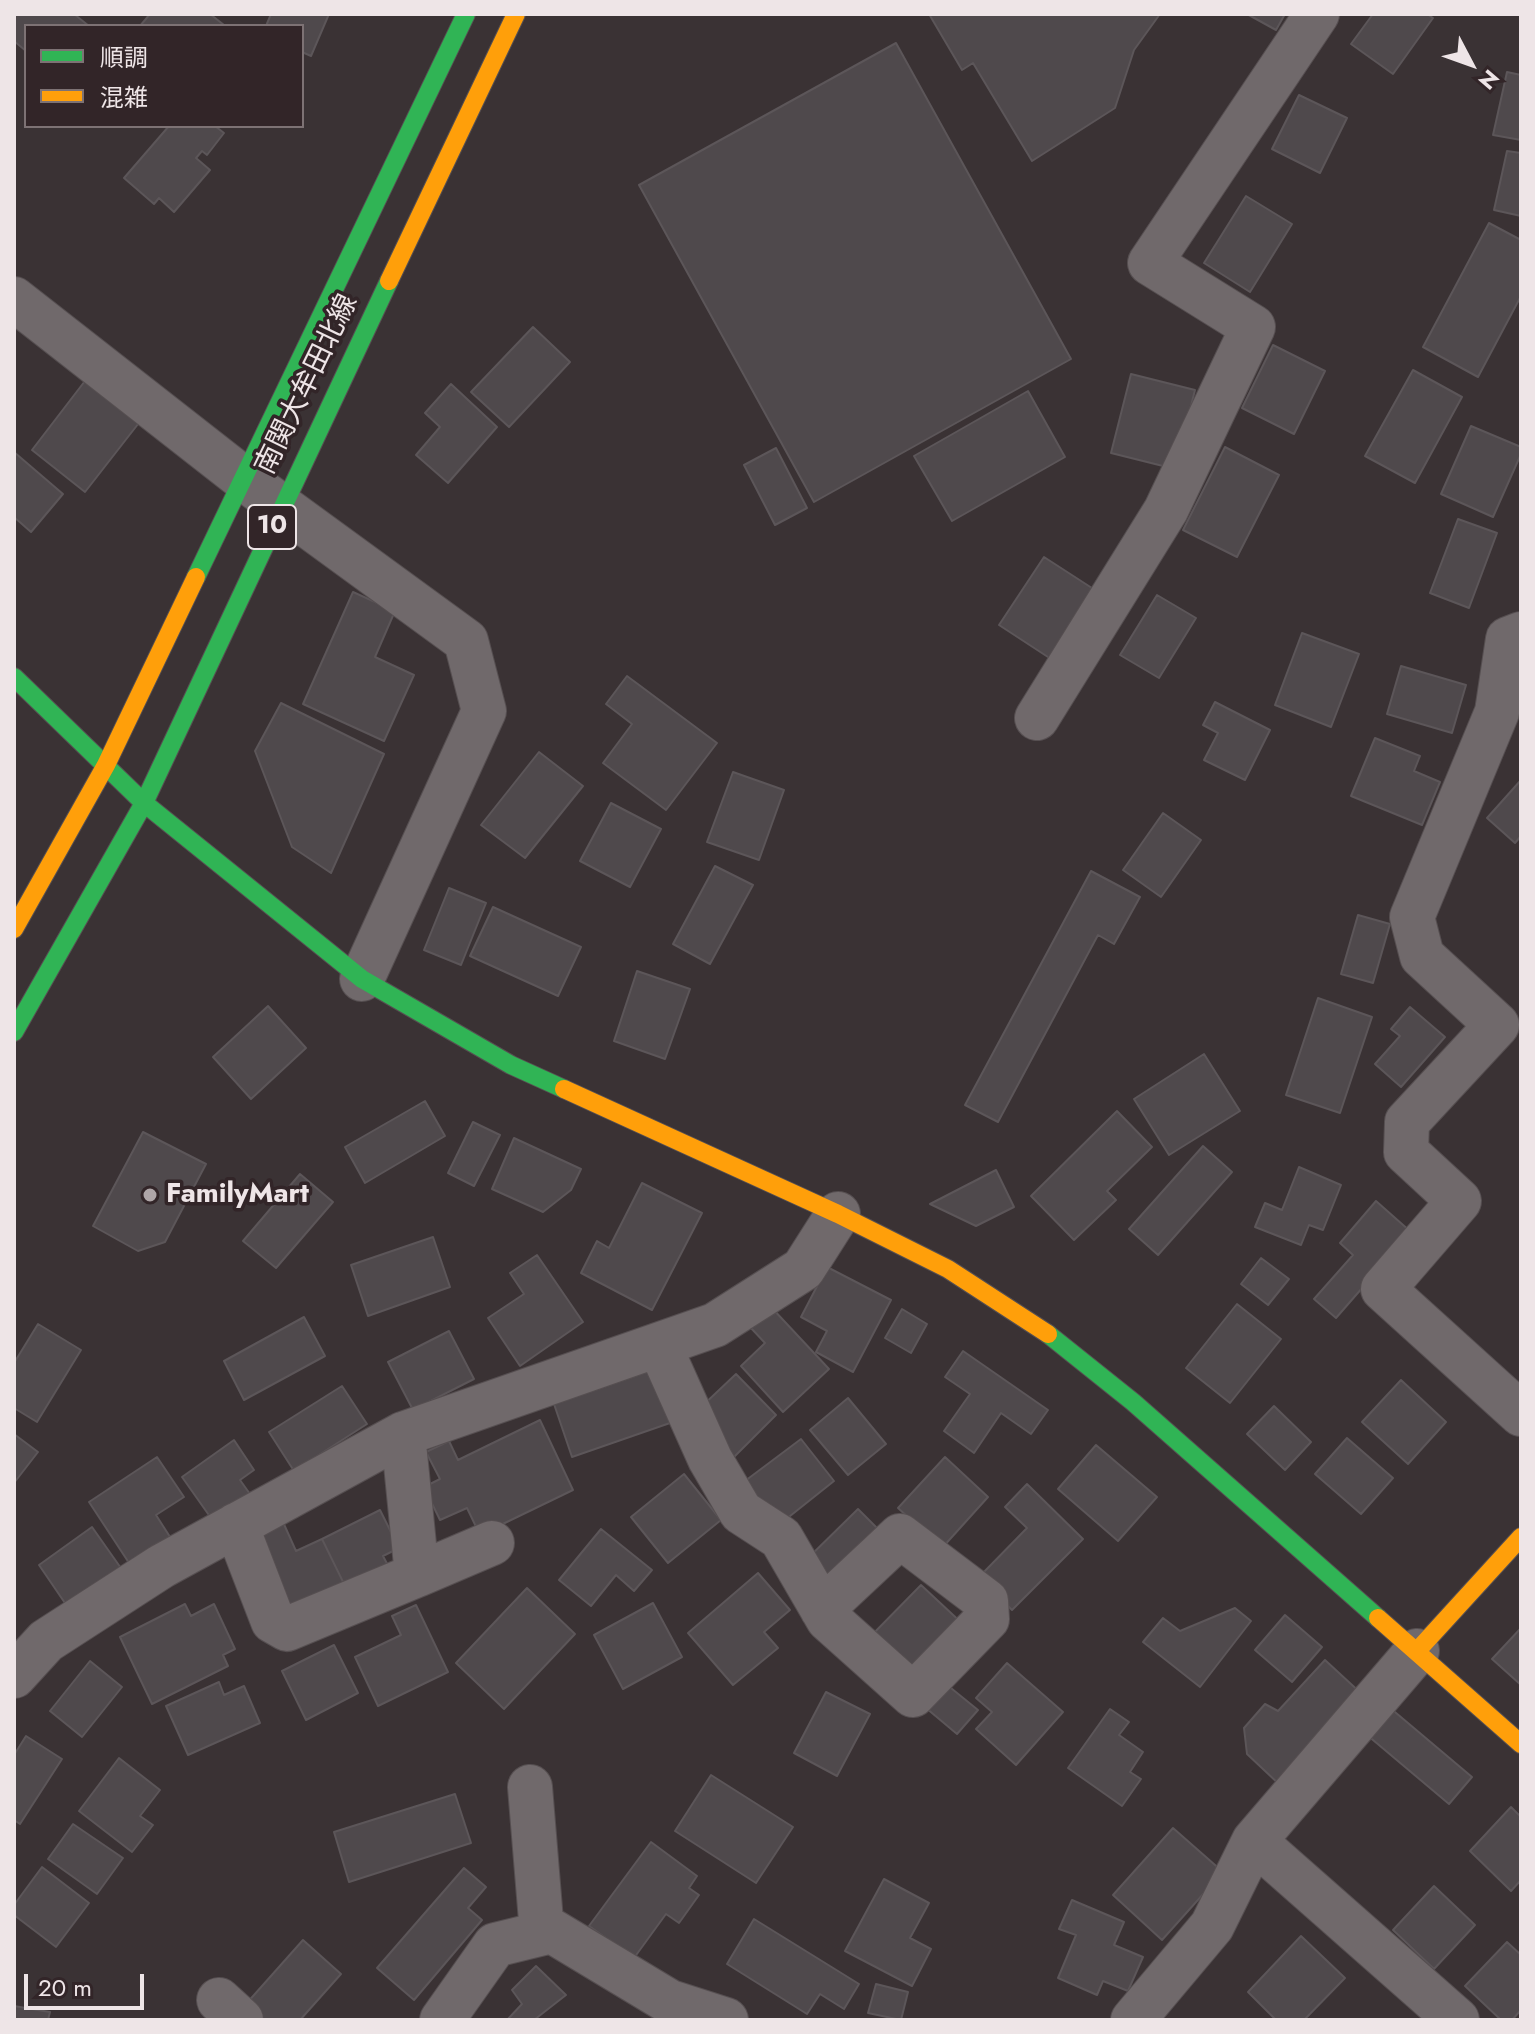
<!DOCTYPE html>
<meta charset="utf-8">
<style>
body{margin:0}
#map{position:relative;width:1535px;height:2034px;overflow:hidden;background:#3a3234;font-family:Jost,"Noto Sans JP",sans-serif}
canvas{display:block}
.frame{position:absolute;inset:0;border:16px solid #eee5e7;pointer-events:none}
.legend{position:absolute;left:24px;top:24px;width:280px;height:104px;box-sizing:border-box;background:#322528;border:2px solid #7d7274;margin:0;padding:10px 14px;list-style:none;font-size:24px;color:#eee5e7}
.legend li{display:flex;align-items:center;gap:16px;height:40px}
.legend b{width:40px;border:2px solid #7d7274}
.north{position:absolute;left:1431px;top:24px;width:80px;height:80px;-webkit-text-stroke:6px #322528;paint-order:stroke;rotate:131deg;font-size:22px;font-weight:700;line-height:32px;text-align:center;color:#eee5e7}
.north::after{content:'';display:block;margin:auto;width:28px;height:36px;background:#eee5e7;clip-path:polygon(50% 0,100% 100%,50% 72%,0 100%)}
.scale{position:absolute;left:24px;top:1974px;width:120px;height:36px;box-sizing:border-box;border:4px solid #eee5e7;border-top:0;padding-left:10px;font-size:24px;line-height:28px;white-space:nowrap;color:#eee5e7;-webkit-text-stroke:6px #322528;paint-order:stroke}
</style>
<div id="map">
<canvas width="1535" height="2034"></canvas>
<div class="frame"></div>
<ul class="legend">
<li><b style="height:10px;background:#30b455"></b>順調</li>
<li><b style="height:10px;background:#ff9f0a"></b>混雑</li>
</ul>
<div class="north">N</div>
<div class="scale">20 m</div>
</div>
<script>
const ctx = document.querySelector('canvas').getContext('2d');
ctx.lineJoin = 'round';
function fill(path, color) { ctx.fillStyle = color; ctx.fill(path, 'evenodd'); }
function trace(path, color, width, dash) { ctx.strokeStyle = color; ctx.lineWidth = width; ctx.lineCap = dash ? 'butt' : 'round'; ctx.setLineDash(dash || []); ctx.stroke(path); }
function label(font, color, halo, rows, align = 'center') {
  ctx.font = font + ' Jost,"Noto Sans JP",sans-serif'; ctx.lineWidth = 7; ctx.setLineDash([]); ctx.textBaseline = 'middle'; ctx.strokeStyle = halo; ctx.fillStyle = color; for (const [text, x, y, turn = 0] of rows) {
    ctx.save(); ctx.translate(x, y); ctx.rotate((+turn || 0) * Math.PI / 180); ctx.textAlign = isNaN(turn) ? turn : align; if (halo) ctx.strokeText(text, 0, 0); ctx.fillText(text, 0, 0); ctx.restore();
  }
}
const building = new Path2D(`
 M14,14H74L89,26H26V51L14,41Z
 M150,14H210L224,25L140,26Z
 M271,14H329L311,56L302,52V26H266Z
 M929,14H1160L1134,50L1115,108L1032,161L973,63L962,70Z
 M1247,14H1285L1276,30Z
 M1373,14H1427L1433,18L1393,74L1351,44Z
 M896,43L1071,359L814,502L639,185Z
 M1507,72L1521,75V140L1493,135Z
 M1299,95L1347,118L1320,173L1272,149Z
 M169,126H215L224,133L207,155L202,151L196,158L210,170L174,212L159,198L154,204L124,178Z
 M1507,151L1521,153V216L1494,210Z
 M1246,196L1292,224L1250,292L1204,263Z
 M1489,223L1521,240V296L1478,377L1423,347Z
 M533,327L570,362L509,427L471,392Z
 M1273,345L1325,371L1294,434L1242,408Z
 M1413,370L1462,397L1415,483L1365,456Z
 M1131,374L1195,390L1175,469L1111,453Z
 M88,377L142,419L85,492L32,450Z
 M451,384L497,427L448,483L416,455L440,427L425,413Z
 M1028,391L1065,457L952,521L914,456Z
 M1471,426L1521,447V454L1493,517L1441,494Z
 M1225,447L1279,475L1237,557L1183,530Z
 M776,448L807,508L775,525L744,465Z
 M14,452L63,494L31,532L14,517Z
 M1458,519L1497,533L1469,608L1430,593Z
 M1044,557L1095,590L1051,659L999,625Z
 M353,592L395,611L375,657L414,675L384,741L303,704Z
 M1157,595L1196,618L1159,678L1120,655Z
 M1302,633L1359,654L1331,727L1275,705Z
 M1401,666L1466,685L1452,733L1387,714Z
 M627,676L717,743L666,810L603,763L632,724L606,704Z
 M1215,702L1270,730L1245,780L1204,760L1218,733L1203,725Z
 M281,703L384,754L331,873L292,847L255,751Z
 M1375,738L1420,756L1414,771L1440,782L1422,825L1351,796Z
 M539,752L583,786L525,858L481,825Z
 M733,772L784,790L759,860L707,842Z
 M1521,780V836L1515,843L1487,818Z
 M611,803L661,829L630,887L580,861Z
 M1163,813L1201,840L1161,897L1123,870Z
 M715,866L753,885L710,964L673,944Z
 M1091,871L1140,897L1114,944L1098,935L998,1122L965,1105Z
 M449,888L486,903L461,965L424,950Z
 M493,907L581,947L558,996L470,956Z
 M1358,915L1390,924L1373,983L1341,974Z
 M637,971L690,989L665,1059L614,1041Z
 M1318,998L1372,1017L1340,1113L1286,1095Z
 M268,1006L306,1048L251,1099L213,1057Z
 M1410,1007L1445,1037L1401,1087L1375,1064L1400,1036L1391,1029Z
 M1204,1054L1240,1111L1169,1155L1134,1099Z
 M425,1101L445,1136L365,1183L345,1147Z
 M1117,1111L1152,1147L1107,1191L1116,1200L1074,1240L1031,1196Z
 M473,1122L500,1135L474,1186L448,1173Z
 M143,1132L206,1164L165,1242L138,1251L93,1226Z
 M514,1138L581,1169L571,1190L543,1212L492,1189Z
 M1203,1146L1232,1172L1158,1255L1129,1229Z
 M1299,1167L1341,1185L1323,1230L1309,1225L1301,1245L1255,1227L1265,1203L1282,1210Z
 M996,1170L1014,1207L976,1226L930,1204Z
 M300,1174L333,1202L276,1268L243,1241Z
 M642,1183L702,1213L652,1310L581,1273L597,1241L609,1248Z
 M1376,1201L1411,1232L1336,1318L1314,1299L1353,1255L1340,1243Z
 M433,1237L450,1287L368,1316L351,1265Z
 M537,1255L583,1322L520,1366L488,1318L524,1294L510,1273Z
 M1261,1258L1289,1279L1268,1305L1241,1284Z
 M827,1267L891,1300L853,1372L816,1352L827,1331L801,1317Z
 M1237,1304L1281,1339L1230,1403L1186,1368Z
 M771,1307L829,1369L783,1412L741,1366L765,1343L750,1327Z
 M902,1309L927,1324L911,1353L885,1338Z
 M304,1317L325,1356L244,1400L224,1361Z
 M38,1324L81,1350L37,1422L14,1408V1363Z
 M449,1331L474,1379L413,1410L388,1362Z
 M963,1351L1048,1410L1031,1434L1001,1413L974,1453L944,1431L970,1394L945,1377Z
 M652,1370L670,1423L572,1457L554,1404Z
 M736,1374L776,1415L727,1464L699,1409Z
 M1401,1380L1446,1422L1408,1464L1362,1422Z
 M342,1386L367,1424L294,1471L269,1432Z
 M848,1398L886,1444L848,1475L810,1430Z
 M1274,1406L1311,1442L1285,1470L1247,1434Z
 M540,1420L573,1490L480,1535L467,1508L440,1520L424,1487L440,1479L426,1452L449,1441L458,1460Z
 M14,1434L38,1452L14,1483Z
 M1347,1438L1393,1478L1361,1514L1315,1474Z
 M801,1439L834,1481L775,1528L741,1484Z
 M234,1440L254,1470L240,1480L255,1501L218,1528L182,1477Z
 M1096,1445L1157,1497L1118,1541L1058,1489Z
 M157,1457L184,1497L156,1515L172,1540L131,1566L89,1502Z
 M945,1457L988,1497L942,1548L898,1508Z
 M684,1474L721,1520L668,1563L631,1517Z
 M1027,1484L1083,1539L1012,1610L979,1577L1027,1528L1005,1507Z
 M858,1509L887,1538L833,1591L804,1562Z
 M380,1510L399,1548L383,1556L392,1573L349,1594L322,1539Z
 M283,1522L296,1551L322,1539L349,1594L289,1617L257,1535Z
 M92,1527L123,1571L69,1609L39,1565Z
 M601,1529L652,1570L634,1591L616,1575L591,1606L559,1580Z
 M758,1573L790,1610L764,1632L778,1648L733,1685L688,1633Z
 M921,1585L966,1627L910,1686L865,1642Z
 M527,1588L575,1634L504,1709L456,1663Z
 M653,1603L682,1657L623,1689L594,1635Z
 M185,1604L191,1616L214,1604L235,1649L223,1655L228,1666L152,1704L120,1637Z
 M416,1605L448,1672L378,1706L355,1657L401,1635L392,1616Z
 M1235,1608L1251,1621L1200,1687L1143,1642L1163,1618L1180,1631Z
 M1285,1615L1322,1647L1292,1682L1255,1650Z
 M1521,1628V1685L1492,1659Z
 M334,1645L358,1693L306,1720L282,1671Z
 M1325,1660L1364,1696L1281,1786L1247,1754L1244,1728L1265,1704L1278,1711Z
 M90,1661L122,1687L82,1737L50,1711Z
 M1007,1663L1063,1712L1016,1765L976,1729L992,1712L976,1698Z
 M219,1682L224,1695L244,1686L260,1723L188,1755L166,1706Z
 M946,1684L978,1710L957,1734L926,1708Z
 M826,1692L870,1714L837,1776L794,1753Z
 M1389,1707L1472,1777L1449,1804L1367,1735Z
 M1110,1709L1129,1722L1119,1735L1143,1752L1130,1772L1141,1779L1122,1806L1068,1768Z
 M26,1736L62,1759L20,1824L14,1820V1755Z
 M119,1758L160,1790L140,1816L153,1825L132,1852L79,1811Z
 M711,1775L793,1827L756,1883L675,1831Z
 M455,1794L471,1843L349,1882L334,1832Z
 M1511,1807L1521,1817V1880L1511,1891L1470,1851Z
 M73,1824L123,1858L97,1894L48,1859Z
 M1173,1828L1223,1872L1162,1940L1113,1895Z
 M651,1842L697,1876L689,1888L699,1895L679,1923L666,1914L634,1958L589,1926Z
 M42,1867L89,1903L56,1947L14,1915V1905Z
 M464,1868L486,1887L468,1908L482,1920L414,2000L377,1968Z
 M884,1879L929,1903L910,1938L931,1949L912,1986L845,1951Z
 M1434,1886L1475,1925L1434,1969L1393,1930Z
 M1072,1900L1124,1922L1114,1945L1143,1957L1128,1991L1103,1981L1097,1995L1058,1978L1076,1935L1059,1929Z
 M754,1919L859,1984L844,2009L820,1994L807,2014L727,1964Z
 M1301,1936L1345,1978L1304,2020H1276L1248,1992Z
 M303,1940L341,1974L300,2020H264L246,2004Z
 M1507,1942L1521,1955V2010L1512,2020H1501L1465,1986Z
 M536,1966L566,1995L534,2020H507L522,2004L512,1990Z
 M876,1984L908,1992L901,2020L868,2013Z
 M14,2006L50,2012L48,2020H14Z`);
fill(building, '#4f494c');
trace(building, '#5c5659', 2);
const street = new Path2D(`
 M14,299L244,479L466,641L484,711L362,979
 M1521,634L1508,639L1497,712L1412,917L1422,956L1497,1025L1407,1122L1406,1152L1459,1201L1383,1289L1521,1414
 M1037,718L1166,510L1253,327L1150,263L1317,14
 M659,1345L710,1459L741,1512L781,1538L828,1619L913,1695L987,1619L986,1601L900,1536L822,1609
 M236,1525L273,1621L287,1629L417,1575L403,1434
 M417,1575L492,1543
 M14,1676L46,1641L162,1566L403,1434L715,1325L803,1269L838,1214
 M530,1787L542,1933
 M1254,1841L1457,2020
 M219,2000L241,2020
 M442,2020L495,1945L552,1931L670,2002L726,2020
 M1133,2020L1212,1926L1254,1841L1417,1651`);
const fast = new Path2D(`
 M196,577L466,14
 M14,677L144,803L362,979L511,1065L564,1089
 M14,1032L144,803L389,281
 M1048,1334L1133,1402L1378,1618`);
const slow = new Path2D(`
 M389,281L516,14
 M14,929L106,765L196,577
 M564,1089L838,1214L948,1269L1048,1334
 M1378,1618L1521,1744
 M1417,1651L1521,1537`);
trace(street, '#564f51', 46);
trace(fast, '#564f51', 20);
trace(slow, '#564f51', 20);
trace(street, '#70696b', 44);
trace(fast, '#30b455', 18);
trace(slow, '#ff9f0a', 18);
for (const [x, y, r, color] of [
 [150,1195,8,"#afa6a8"]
]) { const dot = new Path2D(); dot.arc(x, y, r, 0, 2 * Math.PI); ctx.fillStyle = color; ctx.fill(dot); trace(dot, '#322528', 3); }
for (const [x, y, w] of [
 [272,527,48]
]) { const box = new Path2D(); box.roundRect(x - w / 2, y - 22, w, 44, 6); ctx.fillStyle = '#322528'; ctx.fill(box); trace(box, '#eee5e7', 2); }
label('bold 26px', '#eee5e7', null, [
 ["10",272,527]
]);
label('28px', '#eee5e7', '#322528', [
 ["南関大牟田北線",308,385,-64]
]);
label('bold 28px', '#eee5e7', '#322528', [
 ["FamilyMart",166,1195]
], 'left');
</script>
